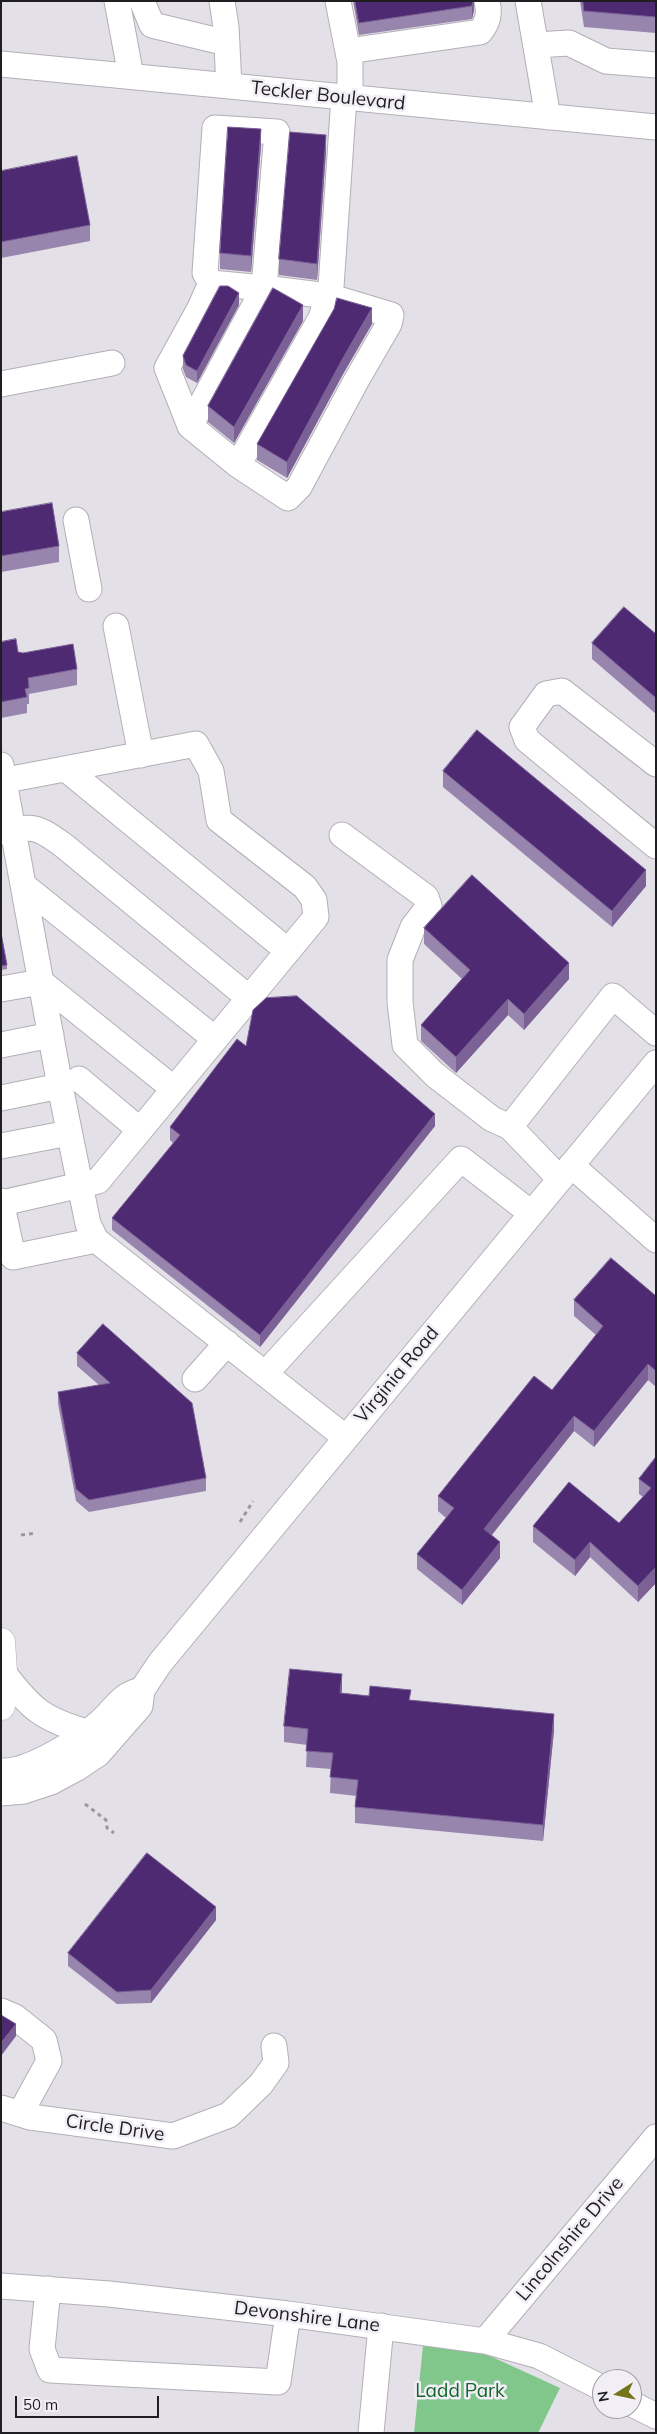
<!DOCTYPE html>
<style>
body{margin:0}
#map{position:relative;width:657px;height:2434px;overflow:hidden;background:#e3e0e8;font-family:Mulish,sans-serif}
canvas{display:block}
.frame{position:absolute;inset:0;border:2px solid #1f1e21;pointer-events:none}
.north{position:absolute;left:592px;top:2369px;width:50px;height:50px;box-sizing:border-box;background:#f1eef5;border:1px solid #9d9ba0;border-radius:50%;rotate:260deg;font-size:14px;font-weight:700;line-height:20px;text-align:center;color:#1f1e21}
.north::after{content:'';display:block;margin:auto;width:18px;height:22px;background:#757419;clip-path:polygon(50% 0,100% 100%,50% 72%,0 100%)}
.scale{position:absolute;left:15px;top:2396px;width:144px;height:22px;box-sizing:border-box;border:2px solid #1f1e21;border-top:0;padding-left:6px;font-size:15px;line-height:18px;white-space:nowrap;color:#1f1e21;-webkit-text-stroke:4px #f1eef5;paint-order:stroke}
</style>
<div id="map">
<canvas width="657" height="2434"></canvas>
<div class="frame"></div>
<div class="north">N</div>
<div class="scale">50 m</div>
</div>
<script>
const ctx = document.querySelector('canvas').getContext('2d');
ctx.lineJoin = 'round';
function fill(path, color) { ctx.fillStyle = color; ctx.fill(path, 'evenodd'); }
function trace(path, color, width, dash) { ctx.strokeStyle = color; ctx.lineWidth = width; ctx.lineCap = dash ? 'butt' : 'round'; ctx.setLineDash(dash || []); ctx.stroke(path); }
function label(font, color, halo, rows, align = 'center') {
  ctx.font = font + ' Mulish,sans-serif'; ctx.lineWidth = 5; ctx.setLineDash([]); ctx.textBaseline = 'middle'; ctx.strokeStyle = halo; ctx.fillStyle = color; for (const [text, x, y, turn = 0] of rows) {
    ctx.save(); ctx.translate(x, y); ctx.rotate((+turn || 0) * Math.PI / 180); ctx.textAlign = isNaN(turn) ? turn : align; if (halo) ctx.strokeText(text, 0, 0); ctx.fillText(text, 0, 0); ctx.restore();
  }
}
fill(new Path2D(`
 M423,2346L477,2350L560,2388L538,2433H414Z`), '#81c78c');
const minor = new Path2D(`
 M117,1L131,76
 M142,1L152,25L227,43
 M222,1L226,27L229,86
 M338,1L350,62V98
 M528,1L548,117
 M536,45L569,43L606,61L656,65
 M348,51L480,32C488,22 490,14 487,1
 M1,64L656,127
 M1,384L112,363
 M190,426L264,288L211,283
 M238,465L288,498L299,487L356,381L389,324L391,315L328,296L264,288L277,132L215,128L205,273L211,283L200,308L167,368L190,426L238,465L321,318L331,287L344,97
 M76,520L89,589
 M116,626L141,755
 M656,764L562,691L546,694L522,727L527,740L656,846
 M1,765L60,1086
 M66,769L288,951
 M1,781L196,744L211,771L219,820L305,887L314,900L316,917L98,1181L2,1203
 M1,832C34,826 35,825 63,845L249,998
 M342,835L426,897L429,906L413,927L400,960V1002L405,1045L435,1075L492,1119L510,1127
 M23,885L215,1039
 M1,989L41,982L174,1089
 M1,1045L51,1035
 M79,1079L140,1130
 M1,1098L60,1086L88,1224L96,1240L346,1438
 M1,1146L69,1133
 M571,1165L656,1240
 M560,1179L510,1127L613,996L656,1033
 M1,1201L13,1257L96,1240
 M266,1373L461,1159L531,1213
 M195,1379L227,1343
 M3,1672C31,1709 42,1719 87,1732
 M1,1771C28,1773 80,1740 100,1722C116,1708 121,1694 142,1690
 M1,1793L24,1791L51,1782L77,1768L98,1754L140,1706L142,1690L160,1663L656,1063
 M1,2011L15,2017L44,2040L49,2061L20,2114
 M1,2108L30,2117L173,2136L229,2115L261,2084L276,2063L274,2046
 M1,2286L109,2294L288,2314L485,2341L539,2356L602,2388
 M48,2289L42,2349L50,2370L278,2382L288,2314
 M485,2341L656,2137
 M632,2404L656,2416
 M371,2433L381,2326`);
const major = new Path2D(`
 M1,1642L3,1672L1,1706`);
trace(minor, '#b2afb7', 27);
trace(major, '#b2afb7', 29);
trace(new Path2D(`
 M240,1522L253,1501
 M21,1535L36,1533
 M85,1804L106,1820L107,1828L114,1833`), '#9a989e', 3, [4, 4]);
trace(minor, '#fff', 25);
trace(major, '#fff', 28);
fill(new Path2D(`
 M353,1H474V10L472,19L359,35Z
 M580,1H656V33L584,27Z
 M261,145L251,272L220,269V253Z
 M326,151L317,280L279,275V259Z
 M1,171L90,225V241L1,258Z
 M239,305L197,383L186,377L183,369V356Z
 M303,321L234,443L208,422V406Z
 M372,324L343,374L287,478L257,460V444Z
 M1,512L59,546V562L1,572Z
 M656,634V714L592,659V643Z
 M1,642L18,652L77,669V685L29,694V704H27V713L1,718Z
 M443,771L646,886L612,927L443,787Z
 M424,928L569,979L524,1030L508,1015L456,1073L421,1041V1025L462,979L424,944Z
 M1,933L7,965V969L1,970Z
 M246,1046L435,1126L260,1347L112,1230V1218L173,1143L170,1140V1127Z
 M656,1296V1387L648,1380L594,1447L574,1431L491,1535L500,1558L462,1605L417,1569V1554L446,1518L438,1511V1496L552,1390L596,1335L574,1316V1300Z
 M103,1324L206,1478V1491L89,1512L76,1501L58,1404V1392L99,1385L77,1366V1353Z
 M656,1457V1583L638,1602L590,1557L575,1576L533,1542V1526L619,1523L643,1497L639,1494V1479Z
 M342,1693L411,1700L554,1730L543,1841L355,1823V1807L357,1796L330,1793L331,1769L306,1767L307,1745L284,1742V1726Z
 M216,1920L151,2003L117,2004L68,1966V1953Z`), '#9885ae');
fill(new Path2D(`
 M473,1H474V10L472,19V6Z
 M261,129V145L251,272V256Z
 M326,135V151L317,280V264Z
 M239,293V305L197,383V371Z
 M303,305V321L234,443V427Z
 M372,308V324L343,374L287,478V462L343,358Z
 M646,870V886L612,927V911Z
 M569,963V979L524,1030V1014Z
 M508,999V1015L456,1073V1057Z
 M435,1114V1126L260,1347V1335Z
 M648,1364V1380L594,1447V1431Z
 M574,1416V1431L484,1545V1529Z
 M500,1542V1558L462,1605V1590Z
 M590,1542V1557L575,1576V1560Z
 M656,1567V1583L638,1602V1586Z
 M342,1674V1691L340,1709V1693Z
 M554,1714V1730L543,1841V1825Z
 M216,1907V1920L151,2003V1990Z
 M16,2024V2036L1,2056V2043Z`), '#7b6196');
const building = new Path2D(`
 M355,1H473L472,6L359,23Z
 M583,1H656V17L584,11Z
 M228,127L261,129L251,256L220,253Z
 M290,132L326,135L317,264L279,259Z
 M77,156L90,225L1,242V171Z
 M220,286H228L239,293L197,371L186,365L183,356Z
 M273,288L303,305L234,427L208,406Z
 M337,298L372,308L343,358L287,462L257,444L334,309Z
 M52,503L59,546L1,556V512Z
 M624,607L656,634V698L592,643Z
 M16,639L18,652L23,653L73,644L77,669L28,678L29,688L25,689L27,697L1,702V642Z
 M477,730L646,870L612,911L443,771Z
 M472,875L569,963L524,1014L508,999L456,1057L421,1025L470,970L424,928Z
 M1,933L7,965L1,966Z
 M297,996L435,1114L260,1335L112,1218L180,1135L170,1127L237,1039L246,1046L253,1010L266,998Z
 M611,1258L656,1296V1371L648,1364L594,1431L574,1416L484,1529L500,1542L462,1590L417,1554L454,1508L438,1496L534,1376L552,1390L603,1326L574,1300Z
 M103,1324L192,1403L206,1478L89,1500L76,1489L58,1392L110,1383L77,1353Z
 M656,1457V1567L638,1586L590,1542L575,1560L533,1526L569,1482L619,1523L651,1488L639,1479Z
 M290,1669L342,1674L340,1693L369,1696L370,1686L411,1690L409,1700L554,1714L543,1825L355,1807L358,1780L330,1777L333,1753L306,1751L308,1729L284,1726Z
 M147,1853L216,1907L151,1990L117,1992L68,1953Z
 M1,2015L16,2024L1,2043Z`);
fill(building, '#4e2a73');
trace(building, '#7b6196', 1);
label('19px', '#1f1e21', '#f1eef5', [
 ["Teckler Boulevard",328,96,6],
 ["Virginia Road",397,1375,-50],
 ["Circle Drive",115,2128,8],
 ["Lincolnshire Drive",570,2239,-50],
 ["Devonshire Lane",307,2317,7]
]);
label('19px', '#12662b', '#f1eef5', [
 ["Ladd Park",460,2391]
]);
</script>
